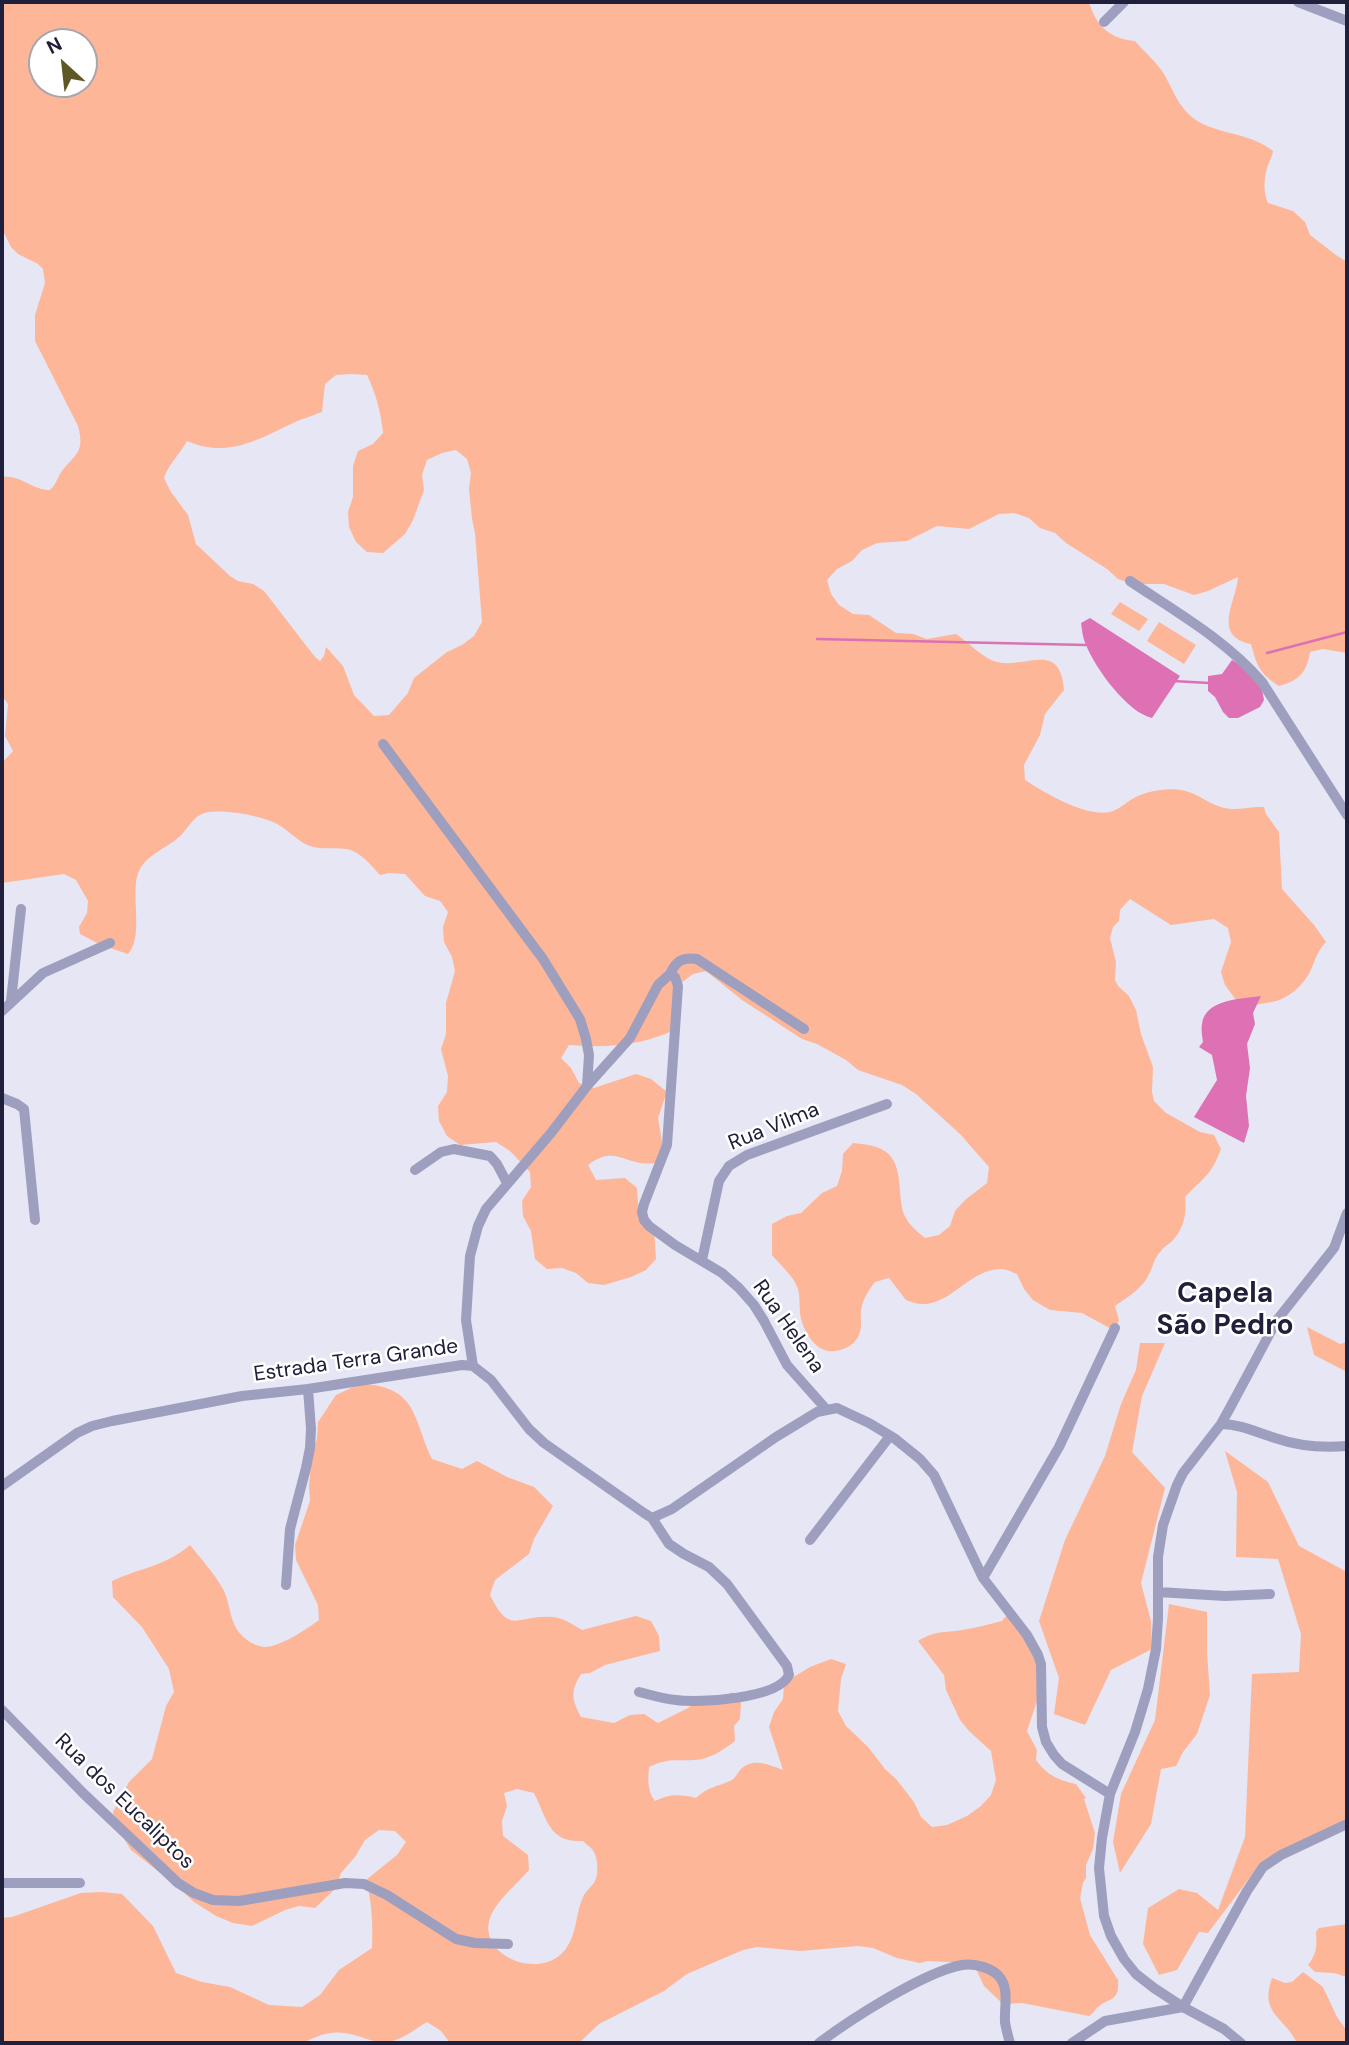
<!DOCTYPE html>
<meta charset="utf-8">
<style>
body{margin:0}
#map{position:relative;width:1349px;height:2045px;overflow:hidden;background:#e6e6f5;font-family:"DM Sans",sans-serif}
canvas{display:block}
.frame{position:absolute;inset:0;border:4px solid #21203c;pointer-events:none}
.north{position:absolute;left:28px;top:28px;width:70px;height:70px;box-sizing:border-box;background:#fff;border:2px solid #a6a6b1;border-radius:50%;rotate:333deg;font-size:19px;font-weight:700;line-height:28px;text-align:center;color:#21203c}
.north::after{content:'';display:block;margin:auto;width:24px;height:32px;background:#5d5824;clip-path:polygon(50% 0,100% 100%,50% 72%,0 100%)}
</style>
<div id="map">
<canvas width="1349" height="2045"></canvas>
<div class="frame"></div>
<div class="north">N</div>
</div>
<script>
const ctx = document.querySelector('canvas').getContext('2d');
ctx.lineJoin = 'round';
function fill(path, color) { ctx.fillStyle = color; ctx.fill(path, 'evenodd'); }
function trace(path, color, width, dash) { ctx.strokeStyle = color; ctx.lineWidth = width; ctx.lineCap = dash ? 'butt' : 'round'; ctx.setLineDash(dash || []); ctx.stroke(path); }
function label(font, color, halo, rows, align = 'center') {
  ctx.font = font + ' "DM Sans",sans-serif'; ctx.lineWidth = 5; ctx.setLineDash([]); ctx.textBaseline = 'middle'; ctx.strokeStyle = halo; ctx.fillStyle = color; for (const [text, x, y, turn = 0] of rows) {
    ctx.save(); ctx.translate(x, y); ctx.rotate((+turn || 0) * Math.PI / 180); ctx.textAlign = isNaN(turn) ? turn : align; if (halo) ctx.strokeText(text, 0, 0); ctx.fillText(text, 0, 0); ctx.restore();
  }
}
fill(new Path2D(`
 M2,2H1089C1096,26 1110,39 1135,41C1144,52 1156,61 1164,74C1175,93 1180,113 1203,124C1226,135 1252,134 1273,151C1272,158 1269,161 1267,168C1264,179 1263,192 1268,203L1293,211L1305,222L1310,235L1336,255L1347,262V653L1323,649L1310,652C1307,673 1298,681 1279,686C1259,673 1257,666 1251,644C1211,636 1237,600 1238,577L1208,591L1194,595L1164,584H1133L1118,579L1107,569L1066,543L1055,533L1040,528L1029,518L1014,513L999,514L969,529L937,526L907,541L877,543L862,550L852,561L837,569L827,580L831,594L839,605L853,614L869,615L896,633L913,634L927,639L956,634C968,642 984,659 997,662C1027,669 1060,640 1064,690L1045,714L1040,735L1024,765L1025,780C1045,793 1085,817 1110,812C1121,809 1128,800 1138,796C1149,791 1170,788 1181,790C1196,792 1207,803 1221,807C1236,812 1249,806 1264,807L1266,814L1279,832L1282,889L1314,925L1326,942C1317,951 1315,961 1310,972C1303,985 1290,997 1276,1001C1265,1004 1253,1004 1242,1008L1225,985L1221,972L1231,942L1228,928L1214,919L1171,925L1130,899L1120,910L1119,921L1113,927L1110,938L1116,962L1115,980L1118,986L1129,996L1136,1010L1141,1034L1153,1067L1152,1092L1154,1101L1166,1113L1200,1132L1214,1135L1221,1149C1211,1176 1203,1178 1185,1197C1187,1213 1184,1227 1174,1239C1170,1244 1164,1246 1161,1251C1154,1258 1153,1267 1148,1276C1142,1289 1126,1298 1115,1306L1119,1320L1115,1331L1082,1313L1050,1310L1033,1300L1024,1289L1017,1274C1012,1272 1006,1269 1001,1269C970,1269 951,1305 922,1304C917,1304 911,1302 906,1300L889,1278L875,1282C869,1290 862,1300 861,1311C860,1321 863,1328 858,1337C854,1345 844,1350 835,1351C819,1354 806,1336 802,1322C798,1311 801,1299 798,1289C793,1275 781,1266 772,1255V1224L787,1216L801,1213L822,1193L837,1186L842,1171L843,1154L853,1143C889,1146 898,1155 900,1191C901,1200 901,1210 906,1218C910,1226 918,1232 925,1238L939,1235L950,1226L955,1211L965,1200L987,1183L989,1167L960,1134L916,1094L902,1085L858,1070L846,1060L817,1044L802,1039L742,1000L706,971L693,974L681,983L674,1030C641,1046 605,1048 569,1045L561,1058L571,1068L579,1083L594,1088L636,1074L651,1079L667,1092L658,1118L663,1147L658,1162C627,1170 618,1142 588,1165L596,1180L625,1178L637,1188L638,1203L645,1218L654,1229L656,1259L646,1270L631,1277L604,1285L588,1283L576,1273L562,1268L547,1269L535,1259L531,1231L523,1216L522,1201L531,1187L530,1172L510,1151L496,1142L460,1145L447,1136L439,1121L438,1106L447,1092L448,1076L441,1049L446,1034V1003L455,971L452,957L444,942L443,927L448,912L440,901L425,896L405,874L389,873L380,875C371,865 361,852 347,849C335,847 322,850 310,846C299,842 289,831 279,825C265,816 217,807 202,814C192,818 187,830 179,837C167,848 146,855 139,871C129,893 145,935 128,954L101,945L80,934L79,927L87,913L88,901L76,880L64,874L2,883V763L13,751L5,736L8,704L2,696V477C20,474 32,490 50,490C56,485 57,478 62,471C76,453 85,453 78,426L35,341V315L45,283L43,269L38,264L18,254L11,247L2,229ZM42,42H84V84H42ZM351,374L367,375C376,394 381,412 383,433L373,444L358,451L353,466V497L348,512L349,527L356,542L367,552L383,553L405,534L413,520L424,490L422,475L427,460L442,453L456,450L467,459L471,473L469,489L472,519L475,533L482,622L474,636L462,645L447,652L414,678L408,693L389,715L374,716L354,695L343,666L326,647L324,656L320,661L315,657L264,591L253,584L238,581L230,576L196,544L188,515L171,492L164,478C168,465 180,454 187,441C227,458 255,441 291,424C301,419 312,416 322,412L325,384L336,375Z
 M1120,602L1148,619L1139,631L1111,614Z
 M1159,622L1196,645L1184,664L1147,641Z
 M1307,1327L1340,1344L1347,1342V1372L1314,1355Z
 M1140,1343H1165L1142,1396L1132,1452L1165,1488L1141,1583L1151,1621L1152,1649L1111,1670L1085,1725L1054,1714L1059,1678L1039,1621L1065,1540L1105,1456L1121,1404L1136,1370Z
 M364,1384C418,1388 413,1419 432,1459L462,1469L477,1461L507,1477L534,1487L553,1506L534,1539L529,1554L495,1580L490,1595C510,1636 517,1615 551,1617C562,1617 572,1624 582,1630L636,1616L651,1621L659,1636L660,1651L605,1665L590,1673L581,1674C570,1692 572,1699 581,1717L614,1723L630,1715L644,1714L658,1723L688,1708L699,1699L728,1695L732,1692L741,1703L740,1719L734,1726L735,1741C723,1750 709,1760 694,1760C673,1761 669,1758 649,1767C648,1779 647,1791 655,1801C669,1794 680,1794 696,1798C708,1787 716,1787 730,1781C736,1778 737,1773 741,1769C754,1757 770,1765 783,1770L769,1727L774,1712L783,1699L784,1683L810,1667L831,1659L846,1664L841,1679L838,1711L846,1726L868,1747L885,1769L896,1779L914,1802L921,1817L932,1827L947,1825L967,1816L981,1806L991,1795L996,1780L991,1751L969,1731L960,1720L946,1690L944,1675L918,1641C936,1630 944,1633 962,1630C976,1628 989,1624 1002,1621L1006,1616L1020,1629L1043,1670L1037,1701L1027,1731L1037,1750L1036,1760C1047,1775 1058,1780 1076,1784L1086,1798L1084,1799L1095,1833L1093,1849L1086,1865V1878L1083,1883L1080,1898L1090,1935L1118,1980C1120,2003 1108,1997 1097,2008C1094,2011 1092,2014 1089,2016L1022,2003L1003,2004L984,1986L977,1971L963,1963L928,1961L920,1963L897,1958L873,1948L858,1946L800,1951L757,1947L743,1950L687,1974L664,1991L599,2024L579,2043H450L441,2031L427,2022C415,2029 402,2040 388,2042C379,2043 369,2040 361,2037C336,2029 325,2032 303,2043H2V1918L12,1917L81,1893L102,1892L122,1894L153,1926L176,1973L202,1982L230,1987L269,2005L302,2007L320,1995L339,1970L372,1948C373,1925 372,1902 366,1880L397,1855L406,1842L395,1831L379,1830L365,1840L355,1857L341,1873L336,1888L315,1908L299,1906L285,1910L252,1926L233,1923L216,1916L194,1902L177,1886L131,1850L116,1826L113,1812L129,1782L152,1759L166,1706L174,1692L169,1669L142,1627L113,1597L112,1581C140,1568 166,1566 190,1545C201,1559 215,1574 223,1589C230,1602 229,1618 238,1631C243,1638 255,1647 265,1647C280,1647 307,1629 319,1620L318,1605L296,1560L295,1545L310,1501L309,1486L312,1453L317,1438L318,1422L336,1395L351,1388ZM517,1789L534,1793C547,1818 548,1843 583,1841C586,1844 592,1848 594,1852C598,1860 599,1875 594,1883C591,1887 587,1890 584,1895C575,1913 578,1933 565,1950C540,1982 474,1955 491,1915C499,1898 517,1884 529,1870L528,1855L503,1836L502,1821L507,1806L504,1793Z
 M1225,1451L1268,1482L1299,1546L1347,1572V1820L1260,1864L1208,1933L1199,1932L1177,1970L1159,1975L1143,1944L1148,1908L1179,1889L1197,1893L1218,1910L1245,1837L1252,1674L1299,1672L1301,1634L1278,1559L1236,1557L1237,1492Z
 M1169,1604L1207,1612V1653L1210,1695L1197,1734L1183,1752L1176,1766L1161,1769L1151,1824L1120,1873L1113,1842L1121,1794L1155,1720Z
 M1347,1924V1977L1334,1973L1315,1972L1308,1965C1317,1953 1317,1946 1316,1932L1319,1928Z
 M1303,1972L1323,1987L1337,2017L1347,2031V2043H1297C1284,2016 1259,2014 1272,1978L1285,1983L1292,1982Z`), '#fdb698');
fill(new Path2D(`
 M1090,618L1180,676L1152,718C1128,713 1095,668 1086,645C1083,639 1082,630 1081,623Z
 M1232,660L1242,666L1262,689L1264,700L1260,707L1238,718H1229L1223,712L1215,697L1208,691V676L1222,674Z
 M1261,996L1253,1013L1255,1024L1247,1044L1250,1068L1246,1096L1249,1126L1244,1143L1194,1117L1217,1080L1212,1055L1199,1047L1203,1042C1202,1036 1201,1029 1202,1024C1205,999 1241,999 1261,996Z`), '#dd71b4');
trace(new Path2D(`
 M817,639L1086,645
 M1267,653L1347,632
 M1173,681L1209,683`), '#dd71b4', 2.5);
trace(new Path2D(`
 M1298,2L1347,21
 M1104,22L1124,2
 M1130,581C1176,612 1226,640 1262,682L1347,815
 M383,744L543,959L580,1019L586,1039L589,1055L587,1086L551,1133L486,1209L478,1226L470,1256L466,1320L473,1366
 M670,974C676,961 682,957 697,959L804,1029
 M11,1001L21,909
 M2,1011L43,973L110,943
 M587,1086L630,1038L658,985L670,974L675,977L678,986L667,1145L644,1204L642,1212L644,1220L649,1226L675,1245L722,1273L739,1288L754,1305L764,1321L787,1365L826,1409
 M2,1098L17,1104L24,1109L35,1220
 M415,1170L441,1152L454,1149L490,1156L497,1164L507,1183
 M702,1260L719,1181L729,1166L747,1155L887,1104
 M473,1366L491,1380L529,1429L544,1443L644,1513L652,1518L672,1509L776,1437L817,1412L837,1408L869,1423L894,1438L920,1459L934,1475L983,1578L1027,1635L1038,1655L1041,1664L1042,1727L1046,1742L1054,1755L1062,1764L1110,1794
 M1221,1424C1240,1424 1256,1432 1275,1438C1298,1446 1323,1448 1347,1446
 M2,1486L77,1433L92,1426L112,1421L242,1396L308,1389L462,1365L473,1366
 M810,1540L890,1436
 M983,1578L1059,1447L1115,1328
 M286,1585L290,1529L306,1468L310,1448L311,1429L308,1389
 M1158,1592L1225,1596L1270,1594
 M639,1692C651,1695 664,1699 676,1700C700,1703 778,1699 789,1675L787,1666L727,1584L709,1567L684,1554L669,1544L652,1518
 M2,1710L84,1794L178,1883L194,1893L213,1900L239,1901L345,1883L364,1884L387,1895L456,1939L475,1943L508,1944
 M2,1883H80
 M819,2043C851,2019 924,1972 962,1965C975,1963 994,1968 1001,1979C1009,1991 1004,2009 1005,2022C1006,2029 1008,2036 1010,2043
 M1072,2043L1105,2021L1183,2007L1247,1891L1263,1867L1281,1855L1347,1824
 M1241,2043L1224,2029L1183,2007L1154,1988L1136,1974L1124,1959L1111,1936L1104,1916L1099,1868L1102,1838L1110,1794L1135,1732L1148,1689L1156,1649L1158,1619V1557L1163,1525L1177,1485L1183,1473L1221,1424L1231,1406L1277,1320L1334,1248L1347,1213`), '#9e9fbf', 10);
label('21px', '#21203c', '#fff', [
 ["Rua Vilma",774,1127,-22],
 ["Rua Helena",788,1327,55],
 ["Estrada Terra Grande",356,1361,-8],
 ["Rua dos Eucaliptos",124,1802,44]
]);
label('bold 28px', '#21203c', '#fff', [
 ["Capela",1225,1295],
 ["São Pedro",1225,1327]
]);
</script>
